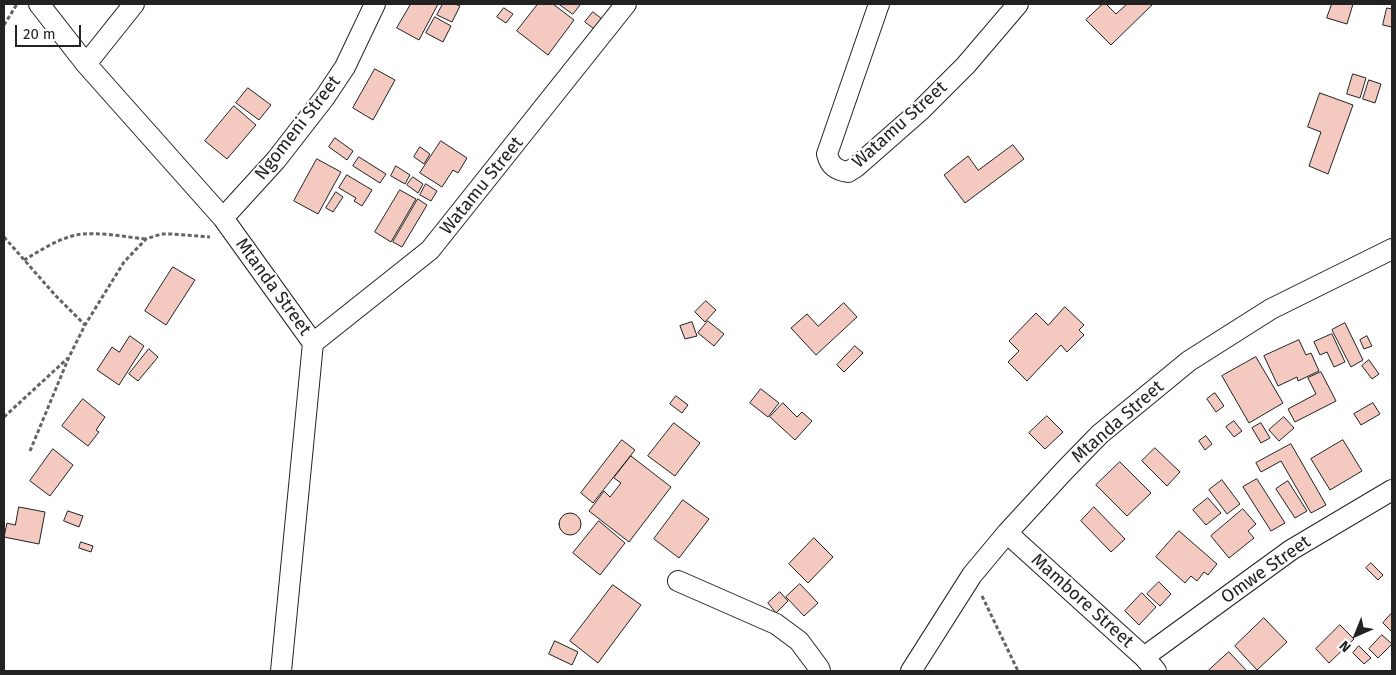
<!DOCTYPE html>
<style>
body{margin:0}
#map{position:relative;width:1396px;height:675px;overflow:hidden;background:#fff;font-family:"Fira Sans",sans-serif}
canvas{display:block}
.frame{position:absolute;inset:0;border:5px solid #222;pointer-events:none}
.north{position:absolute;left:1331px;top:610px;width:50px;height:50px;-webkit-text-stroke:4px #fff;paint-order:stroke;rotate:224deg;font-size:14px;font-weight:700;line-height:20px;text-align:center;color:#222}
.north::after{content:'';display:block;margin:auto;width:18px;height:22px;background:#222;clip-path:polygon(50% 0,100% 100%,50% 72%,0 100%)}
.scale{position:absolute;left:15px;top:25px;width:66px;height:22px;box-sizing:border-box;border:2px solid #222;border-top:0;padding-left:6px;font-size:15px;line-height:18px;white-space:nowrap;color:#222;-webkit-text-stroke:4px #fff;paint-order:stroke}
</style>
<div id="map">
<canvas width="1396" height="675"></canvas>
<div class="frame"></div>
<div class="north">N</div>
<div class="scale">20 m</div>
</div>
<script>
const ctx = document.querySelector('canvas').getContext('2d');
ctx.lineJoin = 'round';
function fill(path, color) { ctx.fillStyle = color; ctx.fill(path, 'evenodd'); }
function trace(path, color, width, dash) { ctx.strokeStyle = color; ctx.lineWidth = width; ctx.lineCap = dash ? 'butt' : 'round'; ctx.setLineDash(dash || []); ctx.stroke(path); }
function label(font, color, halo, rows, align = 'center') {
  ctx.font = font + ' "Fira Sans",sans-serif'; ctx.lineWidth = 4; ctx.setLineDash([]); ctx.textBaseline = 'middle'; ctx.strokeStyle = halo; ctx.fillStyle = color; for (const [text, x, y, turn = 0] of rows) {
    ctx.save(); ctx.translate(x, y); ctx.rotate((+turn || 0) * Math.PI / 180); ctx.textAlign = isNaN(turn) ? turn : align; if (halo) ctx.strokeText(text, 0, 0); ctx.fillText(text, 0, 0); ctx.restore();
  }
}
const building = new Path2D(`
 M411,4H438L419,40L397,28Z
 M443,4H455L460,6L452,22L437,15Z
 M538,4H553L574,20L548,55L517,31Z
 M559,4H578L580,5L573,14Z
 M1103,4H1106L1116,14L1127,4H1153L1111,45L1086,20Z
 M1332,4H1353L1347,24L1327,18Z
 M504,8L513,14L506,23L497,17Z
 M1387,8L1392,9V27L1383,25Z
 M593,12L602,19L594,29L585,22Z
 M435,17L451,26L443,42L426,33Z
 M375,69L395,80L373,120L353,108Z
 M1353,74L1366,78L1360,98L1347,94Z
 M1369,80L1381,84L1375,103L1363,99Z
 M248,88L271,105L259,120L236,103Z
 M1320,93L1353,105L1328,174L1309,166L1321,132L1308,127Z
 M234,106L256,125L227,159L205,141Z
 M335,138L353,151L347,160L329,147Z
 M441,141L467,158L458,173L453,170L442,187L420,173Z
 M1013,145L1024,159L965,203L944,175L968,156L978,170Z
 M420,147L430,154L424,164L414,157Z
 M359,157L386,174L380,183L353,166Z
 M317,159L341,172L318,214L294,201Z
 M396,166L410,175L405,184L391,176Z
 M347,175L372,190L362,206L354,201L356,198L339,188Z
 M413,177L423,184L418,193L407,185Z
 M426,184L437,191L431,201L420,195Z
 M400,190L416,199L391,242L375,232Z
 M336,192L343,197L333,212L326,208Z
 M418,199L427,205L402,247L393,242Z
 M173,267L195,280L166,325L145,311Z
 M706,301L716,310L705,322L695,312Z
 M844,303L857,317L816,355L791,328L807,314L818,326Z
 M1065,307L1084,325L1079,330L1084,335L1067,352L1061,345L1027,381L1008,362L1019,351L1009,341L1036,313L1048,325Z
 M708,321L724,334L714,346L698,333Z
 M692,322L697,336L685,339L680,326Z
 M1345,323L1363,360L1351,367L1332,330Z
 M1332,334L1345,362L1334,367L1327,352L1320,355L1314,342Z
 M130,336L144,346L119,385L97,370L112,347L119,352Z
 M1367,336L1372,346L1364,349L1360,340Z
 M1299,340L1306,355L1311,353L1319,371L1298,381L1297,377L1278,386L1264,356Z
 M855,346L863,353L844,372L837,365Z
 M149,349L158,357L138,381L129,374Z
 M1256,357L1283,403L1249,423L1222,376Z
 M1369,360L1379,374L1372,379L1362,366Z
 M1321,372L1336,401L1295,422L1288,409L1316,394L1308,378Z
 M761,389L779,403L768,417L750,403Z
 M1215,393L1224,406L1216,412L1207,399Z
 M676,396L688,405L682,413L670,404Z
 M83,399L105,417L96,430L99,432L88,446L62,426Z
 M783,403L797,417L802,412L812,421L795,440L770,417Z
 M1373,403L1380,414L1361,425L1354,414Z
 M1047,416L1063,432L1045,449L1029,433Z
 M1284,417L1294,428L1279,441L1269,430Z
 M1234,421L1242,431L1234,437L1226,427Z
 M674,423L700,443L675,476L648,456Z
 M1261,423L1270,438L1261,443L1252,428Z
 M1206,436L1212,444L1205,450L1199,441Z
 M622,440L635,450L593,503L581,493Z
 M1343,440L1362,471L1330,490L1311,459Z
 M1291,444L1326,505L1311,513L1281,461L1261,472L1256,463Z
 M1155,448L1180,472L1167,486L1142,461Z
 M53,449L73,465L50,496L30,481Z
 M631,456L671,487L629,542L589,511L604,491L610,497L621,483L614,478Z
 M1120,462L1151,493L1127,516L1096,485Z
 M1257,479L1285,523L1271,531L1243,487Z
 M1222,480L1240,504L1227,514L1209,490Z
 M1288,481L1307,511L1295,518L1276,489Z
 M1208,498L1221,513L1206,525L1193,510Z
 M683,500L709,519L679,558L654,539Z
 M19,507L45,512L39,544L4,537L7,523L15,525Z
 M1094,507L1125,539L1111,552L1081,521Z
 M1243,509L1256,524L1248,531L1254,538L1229,558L1211,536Z
 M68,511L83,516L79,527L64,521Z
 M559 524a11 11 0 1 1 22 0a11 11 0 1 1-22 0Z
 M599,521L625,543L600,575L573,553Z
 M1179,531L1217,564L1208,575L1204,572L1197,581L1191,576L1185,583L1156,557Z
 M814,538L833,557L808,583L789,564Z
 M81,542L93,546L91,552L79,548Z
 M1371,563L1383,575L1378,580L1366,568Z
 M1159,582L1171,594L1160,606L1147,594Z
 M800,584L818,603L804,616L786,597Z
 M613,585L641,605L598,663L570,641Z
 M780,592L788,601L776,613L768,603Z
 M1142,593L1156,607L1139,625L1125,611Z
 M1391,614L1392,616V632L1383,623Z
 M1264,618L1287,642L1257,670L1235,646Z
 M1340,625L1354,639L1329,663L1316,649Z
 M1382,635L1392,644L1378,658L1369,649Z
 M555,641L578,652L572,665L549,654Z
 M1359,646L1371,658L1364,664L1353,653Z
 M1229,652L1247,671H1208Z`);
fill(building, '#f3c9c0');
trace(building, '#222', 1);
const minor = new Path2D(`
 M39,4L86,64L223,218L313,343L281,671
 M879,4L827,154C830,166 836,170 848,172L856,167L921,110L966,65L1018,4
 M86,64L134,4
 M223,218L276,160L325,97L345,67L375,4
 M313,343L430,250L626,4
 M1007,533L1144,657L1156,671
 M678,581L776,624L799,641L819,668L820,671
 M1144,657L1291,550L1392,490
 M911,671L972,575L1007,533L1064,471L1100,434L1189,361L1271,309L1392,249`);
trace(minor, '#222', 22);
trace(new Path2D(`
 M4,25L17,4
 M4,237L56,296L85,325
 M24,260C40,251 57,239 76,235C96,231 125,237 146,239
 M4,417L68,358
 M30,451L69,357L85,325L124,262L146,239L161,234H172L210,237
 M982,596L1018,671`), '#646464', 3, [4, 2.5]);
trace(minor, '#fff', 20);
label('18px', '#222', '#fff', [
 ["Watamu Street",900,125,-42],
 ["Ngomeni Street",298,128,-52],
 ["Watamu Street",482,186,-51],
 ["Mtanda Street",273,287,54],
 ["Mtanda Street",1118,422,-41],
 ["Omwe Street",1266,570,-35],
 ["Mambore Street",1082,601,42]
]);
</script>
